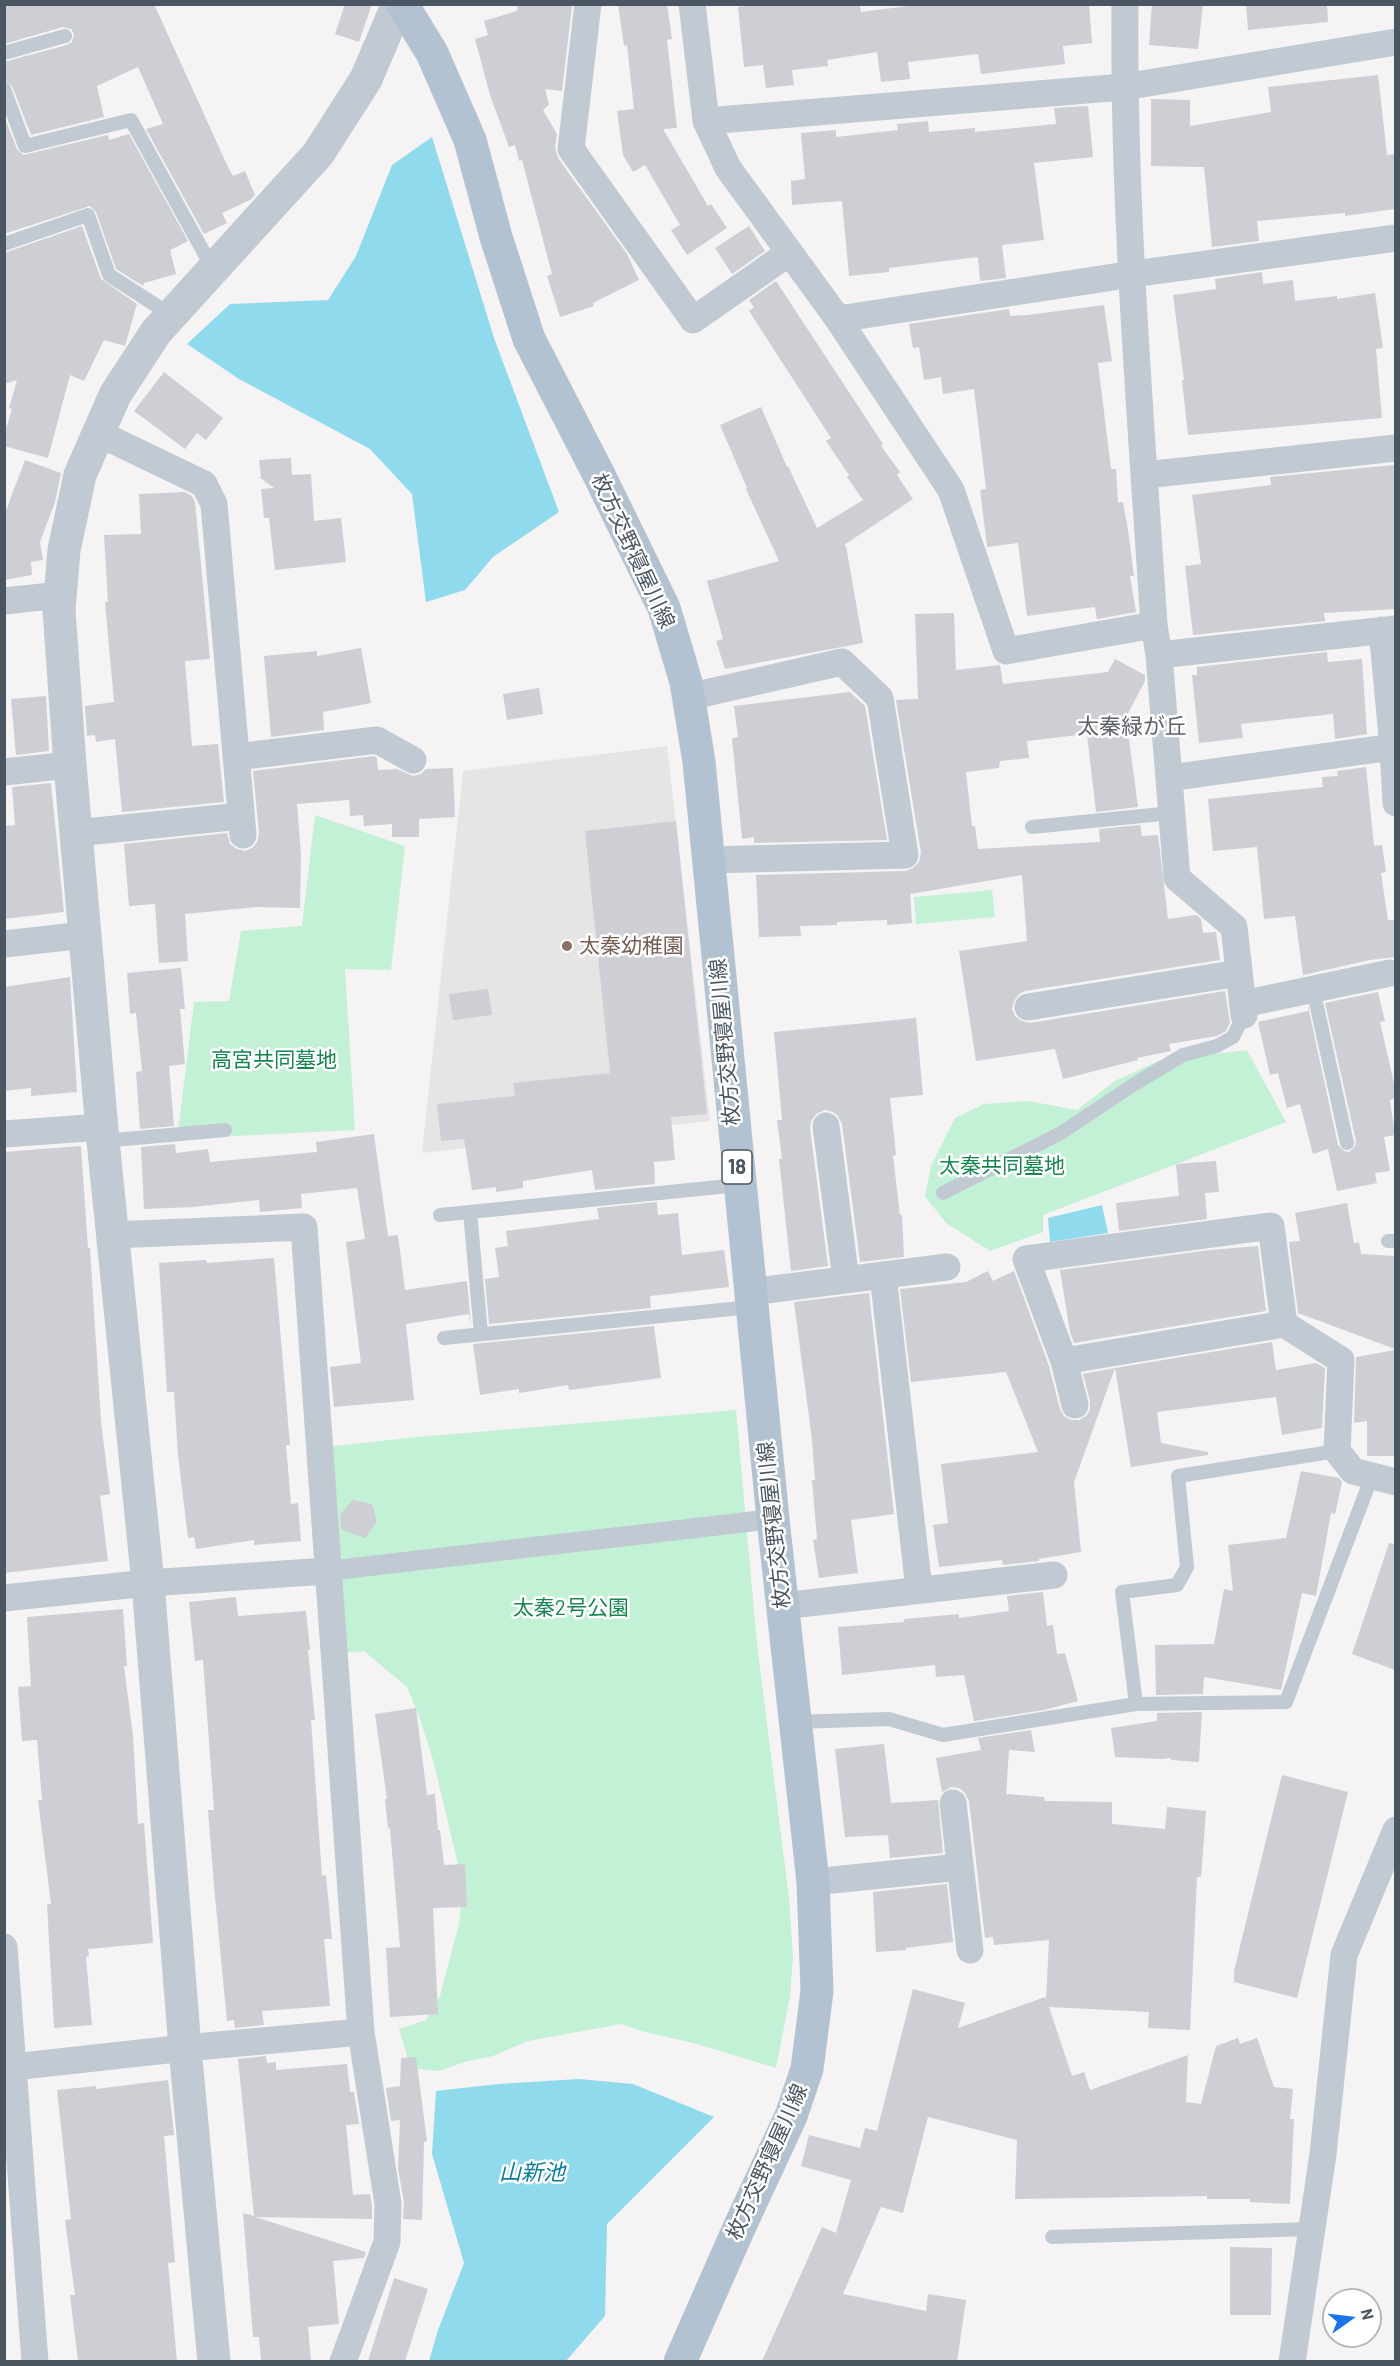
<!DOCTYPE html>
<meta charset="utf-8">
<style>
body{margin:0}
#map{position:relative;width:1400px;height:2366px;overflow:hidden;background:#f5f3f3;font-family:Barlow,sans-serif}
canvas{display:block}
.frame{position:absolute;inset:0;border:6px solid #4a5661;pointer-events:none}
.north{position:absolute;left:1322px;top:2288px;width:60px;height:60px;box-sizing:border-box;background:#fff;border:2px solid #b7bbc0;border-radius:50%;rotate:76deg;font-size:16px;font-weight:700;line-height:24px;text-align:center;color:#4a5661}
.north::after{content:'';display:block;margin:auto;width:21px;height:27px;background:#1a73e8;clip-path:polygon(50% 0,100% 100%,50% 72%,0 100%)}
</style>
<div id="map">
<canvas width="1400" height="2366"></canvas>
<div class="frame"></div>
<div class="north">N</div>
</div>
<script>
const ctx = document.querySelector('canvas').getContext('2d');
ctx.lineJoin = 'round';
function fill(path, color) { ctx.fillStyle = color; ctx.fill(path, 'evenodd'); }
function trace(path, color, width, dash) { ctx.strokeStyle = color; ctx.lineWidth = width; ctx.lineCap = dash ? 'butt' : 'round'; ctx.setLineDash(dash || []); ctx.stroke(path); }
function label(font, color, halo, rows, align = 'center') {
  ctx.font = font + ' Barlow,"Noto Sans JP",sans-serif'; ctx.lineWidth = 5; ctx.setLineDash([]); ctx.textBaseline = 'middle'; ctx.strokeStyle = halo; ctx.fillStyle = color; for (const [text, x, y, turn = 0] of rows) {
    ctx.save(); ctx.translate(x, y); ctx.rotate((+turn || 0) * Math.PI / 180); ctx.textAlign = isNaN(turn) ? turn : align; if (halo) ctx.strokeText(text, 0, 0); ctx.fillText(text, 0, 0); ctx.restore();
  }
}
fill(new Path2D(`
 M667,746L710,1121L422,1153L463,771Z`), '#e6e4e5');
fill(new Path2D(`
 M315,815L405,846L391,970L345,969L355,1130L177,1139L194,1002L229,1001L241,931L302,926Z
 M992,890L995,917L916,924L914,897Z
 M1247,1050L1286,1122L1043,1215V1232L990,1251L946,1223L925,1196L931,1166L955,1118L984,1104L1028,1101L1077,1110L1115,1081L1158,1061Z
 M736,1410L757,1644L789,1898L793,1957L790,1997L776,2068L697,2044L645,2032L621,2024L528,2041L493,2056L464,2062L440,2071L419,2069L408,2059L399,2029L426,2020L440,1996L459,1924L462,1894L457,1860L433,1760L419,1716L407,1687L364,1651L344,1653L332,1461L333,1446L418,1437Z`), '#c3f1d5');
fill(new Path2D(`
 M432,137L494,338L559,512L493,557L465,590L426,602L412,494L370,449L239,379L187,344L230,304L328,300L356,256L392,165Z
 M1102,1205L1108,1233L1050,1242L1048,1218Z
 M579,2079L633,2084L714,2117L607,2224L605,2316L566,2361H429L438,2330L464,2263L432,2154L436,2091L498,2084Z`), '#90daee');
fill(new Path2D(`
 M4,4H154L227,165L233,176L245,171L255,195L250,200L222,213L227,223L204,234L146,129L163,124L138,67L97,86L104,117L31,135L12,86L4,80V62L67,45L72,42L74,34L71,29L63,27L4,44Z
 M345,4H372L359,42L335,34Z
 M518,4L572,6L562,91L545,89L549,105L543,110L557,134L555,147L558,158L627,254L639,280L593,303L594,306L560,317L547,276L552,274L522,160L519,161L515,145L509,147L490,95L475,39L488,35L484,21L517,11Z
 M618,4H667L672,39L667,40L677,128L663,129L708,206L711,204L727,228L687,255L671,230L680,225L645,165L633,172L623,155L617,111L634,109L627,45L624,46Z
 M758,4H860L861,12L924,4H1089L1092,43L1063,46L1065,64L981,74L978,54L908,62L910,79L881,82L877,52L827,60L828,66L792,70L794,85L766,88L763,65L744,67L738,7Z
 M1152,4H1203L1198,49L1149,45Z
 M1246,4H1327L1328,22L1248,30Z
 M1378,75L1387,155L1395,154V209L1345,216V213L1257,221L1259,241L1212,247L1204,167L1151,166V99L1190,100V126L1271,112L1268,87Z
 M1088,106L1093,157L1034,163L1044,240L1002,245L1006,278L980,281L978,257L889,268V272L849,276L842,201L792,205L791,181L805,179L801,133L836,130V137L898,130L897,124L928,121L929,132L975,128V132L1056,124L1054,108Z
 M4,116L17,149L23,155L108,135L109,140L129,134L188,241L170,250L176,274L144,283L143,286L116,269L96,212L90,206L4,234Z
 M82,226L101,279L137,304L125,346L104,340L84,381L70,375L48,458L4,446V435L12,409L9,408L17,380L4,384V253Z
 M749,226L765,251L732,274L715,248Z
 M1262,272L1263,284L1293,280L1295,301L1337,296V299L1375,293L1383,348L1376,349L1382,418L1188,435L1182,380H1184L1173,295L1216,289L1215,279Z
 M776,281L883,444L881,446L900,472L897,475L913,499L844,545L846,546L863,643L725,669L716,641L723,639L707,581L779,561L746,489L747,488L720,425L761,407L787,467L788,466L817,528L863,500L847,477L849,475L826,441L831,438L749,311L754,307L749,300Z
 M1104,305L1112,361L1098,363L1111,469H1116L1118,503L1123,502L1128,530L1134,576H1130L1136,612L1097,619L1095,607L1027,616L1018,543L987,547L980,490L986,489L974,389L943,394L941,377L924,380L919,347L913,348L909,324L1009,309L1010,316L1028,315Z
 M164,372L223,418L206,440L197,433L185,449L134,411Z
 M291,458L292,475L311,474L314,521L341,518L346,562L275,570L269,518H264L261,489L274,488L259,477H261L259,460Z
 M25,460L61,473L55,502L40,542L43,560L31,562L32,575L4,580V516Z
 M1394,465L1395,609L1324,613L1325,621L1193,635L1185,566L1201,564L1192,495L1271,485L1270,477Z
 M184,492L192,496L195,502L210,659L185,661L192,746L218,744L224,802L122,812L115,739L96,742L95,735L87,736L85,706L114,702L105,602H108L104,535L141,534L139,494Z
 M954,613L956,670L1000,665L1003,684L1108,672L1115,659L1145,675V681L1126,717L1138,807L1096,812L1087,734L1027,741L1029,758L1000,761L999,768L966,772L972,826H975L978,849L1100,842L1099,829L1140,825L1142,836L1158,835L1168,919L1196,915L1201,919L1203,933L1216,932L1220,960L1025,991L1019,994L1014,1001L1012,1009L1015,1016L1022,1021L1030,1023L1225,991L1230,1023L1226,1031L1217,1036L1169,1044L1171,1051L1137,1058L1138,1060L1063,1079L1055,1049L976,1061L959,951L1027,941L1022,875L910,894L912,923L887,925V920L837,922V925L800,926L801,936L759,937L756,875L905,871L913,868L919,862L921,853L896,700L918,699L915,614Z
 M361,648L371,703L323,712L324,730L271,737L264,656L317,651V656Z
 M1327,652L1328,662L1362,659L1367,734L1335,739L1333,714L1241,724L1243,738L1199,743L1192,675H1197V667Z
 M539,688L543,714L507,720L503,694Z
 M850,692L865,706L887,840L754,843V837L742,839L732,738L738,737L734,706Z
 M46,696L49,751L16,755L11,699Z
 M374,756L377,758L378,770L397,769L413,776L421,774L426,769L453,768L455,817L419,819V837H392V824L364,826L363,815L350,816L349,800L297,804L301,855L300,908L257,907L185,914L188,961L159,963L155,904L129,906L124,844L227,833L230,844L237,849L245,851L252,848L257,842L259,834L253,771Z
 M1366,767L1374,846L1382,845L1386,872L1381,873L1388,920H1395V957L1370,960L1303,975L1295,916L1264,919L1257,847L1213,851L1208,799L1323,787L1322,777L1338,776L1337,771Z
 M51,783L64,912L4,919V826L15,825L12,787Z
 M676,821L707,1114L671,1117L675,1160L654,1162L655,1184L595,1190L592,1170L523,1181V1188L496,1192V1187L472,1190L464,1139L441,1141L437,1104L515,1096L513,1083L610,1073L585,831Z
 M181,968L185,1009H180L185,1064L169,1066L174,1126L140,1129L136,1072L142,1071L136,1013L130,1014L127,973Z
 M70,977L77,1092L31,1096V1088L4,1091V987Z
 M488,989L492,1015L453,1020L449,994Z
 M1378,992L1385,1021L1380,1022L1395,1088V1098L1390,1100L1395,1135L1384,1137L1390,1171L1375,1173L1377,1183L1337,1191L1328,1149L1313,1154L1300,1104L1287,1108L1278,1073L1270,1075L1258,1022L1308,1011V1006L1338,1145L1344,1151L1349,1152L1355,1146L1356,1141L1325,1003Z
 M916,1018L923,1095L890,1098L896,1155L893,1156L900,1215H902L904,1257L860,1262L842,1124L838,1116L833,1112L825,1110L816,1114L811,1121L810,1128L828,1266L791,1271L779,1159H782L777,1120H782L774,1032Z
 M374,1134L388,1236L398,1235L405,1290L467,1281L471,1326L469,1314L406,1324L414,1400L334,1407L330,1367L361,1363L346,1242L365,1239L357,1188L301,1194L302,1208L260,1212L259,1200L193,1207L144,1209L141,1147L175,1144L176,1153L208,1149L210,1162L317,1152L316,1142Z
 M81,1146L88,1248H90L101,1421L110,1494L100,1496L108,1561L4,1573V1152Z
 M1216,1161L1219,1192L1205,1193L1207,1219L1119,1231L1116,1203L1179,1196L1176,1164Z
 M657,1202L658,1215L678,1213L682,1255L724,1250L729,1287L650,1296L651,1308L489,1324L485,1279L499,1277L495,1248L508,1246L506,1231L599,1219L597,1208Z
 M1347,1203L1354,1243L1359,1242L1361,1254L1395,1256V1349L1298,1313L1289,1242L1300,1241L1295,1213Z
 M1258,1246L1266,1311L1074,1343L1070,1332L1060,1270L1210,1250Z
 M274,1258L290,1445H286L291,1504L298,1503L301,1541L254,1545V1540L196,1549L194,1537L188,1538L178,1455L174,1392H167L159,1263L206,1260L207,1263Z
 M988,1271L993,1281L1014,1271L1049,1366L1060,1409L1064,1416L1071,1420H1079L1086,1416L1090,1410V1401L1083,1374L1115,1368L1074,1482L1081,1552L1039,1559V1561L1003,1565L1002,1560L939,1567L933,1525L948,1523L941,1464L1038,1452L1006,1372L911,1382L900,1289L966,1282Z
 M869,1293L894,1514L851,1520L858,1573L819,1578L813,1540L817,1539L812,1480H815L812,1440L794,1302Z
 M654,1326L661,1378L569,1390L568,1385L519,1393V1389L480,1395L473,1344Z
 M1272,1342L1276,1370L1316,1363L1325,1368L1322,1428L1282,1435L1276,1397L1157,1412L1161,1443L1208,1452V1455L1131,1467L1115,1368Z
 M1395,1350V1456H1367V1421L1354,1423L1356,1357Z
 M1301,1471L1339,1478L1342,1482L1335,1514L1331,1513L1316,1596L1302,1593L1281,1690L1204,1677L1203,1694L1156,1695L1155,1645L1214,1644L1224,1589L1233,1591L1228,1545L1286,1538Z
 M353,1500L372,1504L377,1521L365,1538L341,1529L340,1515Z
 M1389,1543L1395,1544V1670L1352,1654Z
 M1043,1592L1047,1626L1053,1625L1057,1654L1065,1653L1078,1701L1044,1710L974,1721L964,1675L936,1677L935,1665L842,1675L838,1627L904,1622V1619L959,1614V1618L1009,1611L1007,1596Z
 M236,1597L238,1616L306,1611L310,1649L308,1650L315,1720H311L322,1876L326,1875L332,1939H324L330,2006L262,2011L264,2025L235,2028L234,2020L227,2021L214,1886L208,1810H214L203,1660L195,1661L189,1602Z
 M123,1609L127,1666H124L133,1736L138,1824L144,1823L153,1943L88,1949L89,1956L86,1957L92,2025L54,2028L47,1904H51L38,1800H42L37,1740L22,1741L18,1687L31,1686L27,1617Z
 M416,1708L427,1795L435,1794L438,1830H440L444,1865L465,1864L467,1907L433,1908L438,2014L390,2017L386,1948L400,1947L390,1828L388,1829L385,1799H387L375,1714Z
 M1202,1712L1199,1762L1171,1760V1758L1161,1759L1115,1757L1111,1728L1157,1721V1713Z
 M1031,1730L1035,1752L1009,1750L1006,1794L1044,1797L1045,1801L1112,1802V1824L1165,1829L1167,1807L1206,1811L1201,1877H1197L1190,2030L1148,2028L1149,2012L1049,2007L1072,2076L1084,2072L1090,2090L1188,2055L1186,2102L1201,2104L1216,2046L1238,2038L1240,2044L1257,2038L1274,2087L1293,2089L1290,2119H1294L1290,2204L1250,2202V2199H1207V2196L1015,2199L1017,2140L928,2117L903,2213L881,2207L843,2294L926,2311L928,2294L966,2300L957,2361H762L822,2227L836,2233L851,2180L801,2166L809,2135L860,2148L865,2128L877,2131L913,1989L965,2003L958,2028L1045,1997L1046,2000L1049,1940L994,1945L993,1937L985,1938L969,1801L965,1793L959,1788L951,1787L942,1792L936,1758L981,1750L978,1738Z
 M884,1744L891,1803L938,1800L943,1853L890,1858L888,1835L845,1837L835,1749Z
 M1282,1775L1348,1792L1297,1998L1234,1982V1971Z
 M947,1884L953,1942L906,1948V1950L876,1952L873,1892Z
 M266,2056L267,2063L276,2062V2070L347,2064L350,2092H354L359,2124L346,2125L353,2195L370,2194L372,2205V2219L255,2217L366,2252L364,2258L333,2261L339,2324L308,2327L311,2361H261L259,2337H253L243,2213L254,2216L238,2059Z
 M416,2057L427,2141L424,2142L422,2220L403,2219L404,2202L398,2169L400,2120L391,2121L386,2088L400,2086L401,2058Z
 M168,2080L174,2135L164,2136L175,2262L168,2263L177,2361H78L70,2295H75L65,2220L71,2219L57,2090L96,2086V2089Z
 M1230,2247L1272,2248L1271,2315H1230Z
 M394,2278L428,2289L405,2361H368Z`), '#cdcfd5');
trace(new Path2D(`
 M4,53L65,36
 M4,89L25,146L131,120L213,269
 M4,244L88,215L109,275L171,315
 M1032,827L1172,813
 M1313,989L1347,1143
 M103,1141L225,1130
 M943,1193L1061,1133L1133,1085L1183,1055L1217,1046L1233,1037L1244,1015
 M470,1212L481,1334
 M440,1215L739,1185
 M1388,1241H1396
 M444,1338L751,1307
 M1136,1704L1122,1592L1177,1585L1187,1567L1178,1476L1337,1451
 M795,1722L889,1719L943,1735L1136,1704L1286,1702L1372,1476
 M1052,2237L1312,2229`), '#c1cad2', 14);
trace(new Path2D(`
 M327,1571L773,1519`), '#c1cad2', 20);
trace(new Path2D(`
 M588,4L571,149L693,320L789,253
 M692,4L706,121L728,168L838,319L951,490L1006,651L1154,625
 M1125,4C1123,211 1141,418 1154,625L1159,655L1177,878L1234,927L1244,1015
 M706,121L1124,87L1396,42
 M838,319L1133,274L1396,238
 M98,433L204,484L214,504L243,835
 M1145,475L1396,448
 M4,601L61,595
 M1382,630L1393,747L1396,803
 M1159,655L1396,629
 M688,697L842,662L880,698L905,855L708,860
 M236,757L377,740L413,760
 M4,772L70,765
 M1169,778L1393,747
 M76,833L241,816
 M4,944L85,935
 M1243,1004L1390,973
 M1028,1007L1239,973
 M826,1126L846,1280
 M4,1134L102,1127
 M112,1235L304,1227L361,2032L388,2204L387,2242L343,2362
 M883,1275L919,1589
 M750,1292L947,1267
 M1064,1361L1284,1324L1341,1360L1337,1451L1353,1471L1396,1482
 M1075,1405L1064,1361L1026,1259L1271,1226L1284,1324
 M4,1598L148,1583L327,1571
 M782,1606L1054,1575
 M953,1803L970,1950
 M813,1882L960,1867
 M4,1947L35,2362
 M4,2068L185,2048L361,2032
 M1292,2362L1323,2154L1344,1955L1396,1830`), '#c1cad2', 27);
trace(new Path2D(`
 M214,2362L185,2048L148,1583L103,1141L70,765L59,610L64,550L80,475L115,395L156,332L318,154L366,79L398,4`), '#c1cad2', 33);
trace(new Path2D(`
 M402,4L432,53L470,140L496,237L529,339L599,475L664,608L686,682L699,762L773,1519L813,1882L817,1991L807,2069L791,2116L739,2228L680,2362`), '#b3c2d1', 33);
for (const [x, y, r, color] of [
 [567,946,6,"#8d6e63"]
]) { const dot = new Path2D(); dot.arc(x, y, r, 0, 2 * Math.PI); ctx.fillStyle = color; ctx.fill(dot); trace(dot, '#fff', 2); }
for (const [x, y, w] of [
 [737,1167,30]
]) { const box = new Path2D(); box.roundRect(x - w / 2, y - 17, w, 34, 4.5); ctx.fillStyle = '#fff'; ctx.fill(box); trace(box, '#4a5661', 1.5); }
label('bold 20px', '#4a5661', null, [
 ["18",737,1167]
]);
label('21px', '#4a5661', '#fff', [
 ["枚方交野寝屋川線",633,551,65],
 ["枚方交野寝屋川線",725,1042,-95],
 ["枚方交野寝屋川線",774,1525,-96],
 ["枚方交野寝屋川線",767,2162,-66]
]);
label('21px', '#785e54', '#fff', [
 ["太秦幼稚園",579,946]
], 'left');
label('21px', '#17864f', '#fff', [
 ["高宮共同墓地",274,1060],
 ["太秦共同墓地",1002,1166],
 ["太秦2号公園",571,1608]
]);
label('22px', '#5f6368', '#fff', [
 ["太秦緑が丘",1132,727]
]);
label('italic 22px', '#0c7c9b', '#fff', [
 ["山新池",532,2173]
]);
</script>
